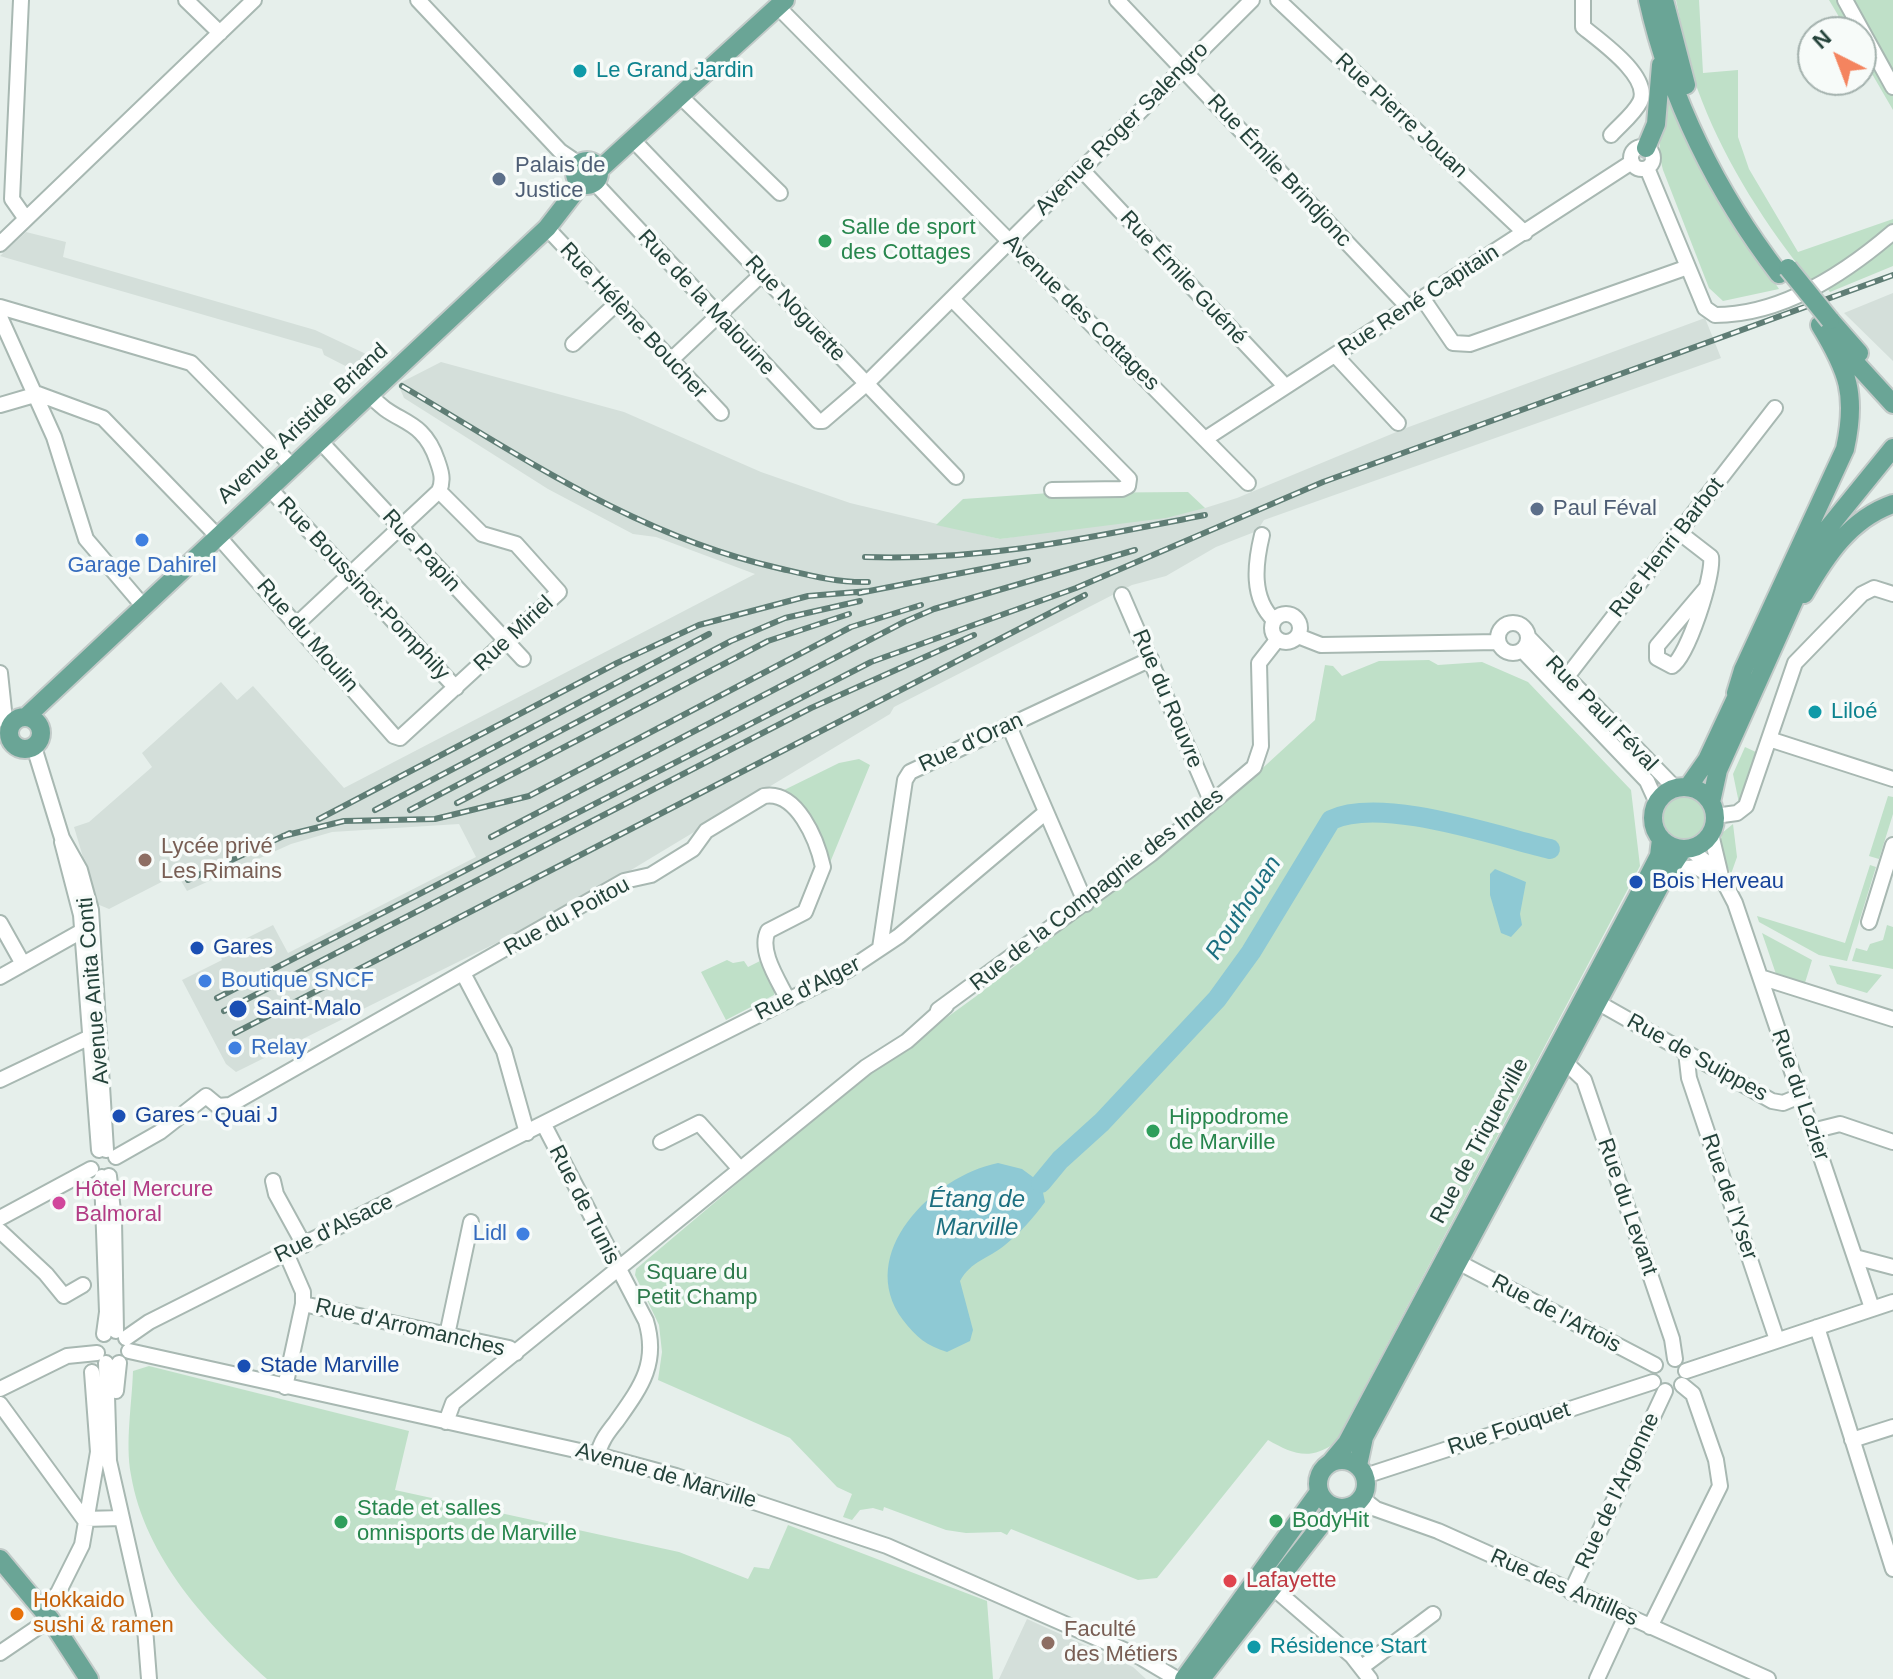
<!DOCTYPE html>
<meta charset="utf-8">
<style>
body{margin:0}
#map{position:relative;width:1893px;height:1679px;overflow:hidden;background:#e6efeb;font-family:Helvetica,sans-serif}
canvas{display:block}
.north{position:absolute;left:1797px;top:16px;width:80px;height:80px;box-sizing:border-box;background:#f7fbf9;border:2px solid #a3b1ad;border-radius:50%;rotate:318deg;font-size:22px;font-weight:700;line-height:32px;text-align:center;color:#24423a}
.north::after{content:'';display:block;margin:auto;width:28px;height:36px;background:#f4845f;clip-path:polygon(50% 0,100% 100%,50% 72%,0 100%)}
</style>
<div id="map">
<canvas width="1893" height="1679"></canvas>
<div class="north">N</div>
</div>
<script>
const ctx = document.querySelector('canvas').getContext('2d');
ctx.lineJoin = 'round';
function fill(path, color) { ctx.fillStyle = color; ctx.fill(path, 'evenodd'); }
function trace(path, color, width, dash) { ctx.strokeStyle = color; ctx.lineWidth = width; ctx.lineCap = dash ? 'butt' : 'round'; ctx.setLineDash(dash || []); ctx.stroke(path); }
function label(font, color, halo, rows, align = 'center') {
  ctx.font = font + ' Helvetica,sans-serif'; ctx.lineWidth = 7; ctx.setLineDash([]); ctx.textBaseline = 'middle'; ctx.strokeStyle = halo; ctx.fillStyle = color; for (const [text, x, y, turn = 0] of rows) {
    ctx.save(); ctx.translate(x, y); ctx.rotate((+turn || 0) * Math.PI / 180); ctx.textAlign = isNaN(turn) ? turn : align; if (halo) ctx.strokeText(text, 0, 0); ctx.fillText(text, 0, 0); ctx.restore();
  }
}
fill(new Path2D(`
 M26,232L66,242L63,257L315,330L383,362L365,376L324,355L322,349L0,256Z
 M1893,293V361L1844,313Z
 M1705,318L1721,358L1264,520L1257,531L1216,547L1166,576L1132,585L894,707L890,714L573,905L236,1072L226,1064L182,980L222,960L219,952L273,925L288,953L476,857L459,824L332,832L291,844L187,891L177,874L109,909L97,904L74,827L89,822L152,767L142,753L221,682L237,700L253,686L344,788L755,574L656,537L633,534L548,489L404,398L398,384L441,362L624,412L761,472L850,503L1000,539L1205,508L1237,498L1406,428Z
 M1027,1619L1133,1667L1146,1679H999Z`), '#d4dfda');
fill(new Path2D(`
 M1676,0H1699L1703,73L1738,70V137L1749,169L1798,252L1893,219V266L1830,292L1818,277L1810,280C1767,227 1727,165 1702,101C1689,70 1683,33 1676,0Z
 M1829,0H1893V110L1861,55V32H1848Z
 M1669,95L1737,225L1779,289L1723,301L1709,288L1663,170L1659,154L1664,97Z
 M1188,492L1205,508L1166,518L1000,539L936,525L963,499L1050,493Z
 M1429,660L1438,665L1482,662L1528,682L1631,790L1640,866L1335,1443C1309,1461 1293,1454 1268,1440L1157,1578L1138,1580L1011,1529L1007,1535L1001,1532L966,1533L946,1530L884,1507L883,1511L873,1508L860,1510L852,1520L843,1517L852,1494L837,1487L790,1438L658,1380L662,1352L659,1325L635,1275L636,1269L850,1088L975,997L1218,809L1315,720L1325,665L1333,666L1342,676L1379,661Z
 M1745,747L1758,753L1739,803L1733,774Z
 M859,759L870,765L829,865L778,793L839,763Z
 M1662 817a23 23 0 1 1 46 0a23 23 0 1 1-46 0Z
 M1888,796L1893,797V814L1879,859L1869,856Z
 M1733,824L1737,857L1731,874L1719,850L1722,833Z
 M1870,865L1876,867L1847,961L1819,955L1759,922L1757,916L1845,943Z
 M1887,925L1893,927V969L1852,961L1856,948L1867,951L1870,944L1883,940Z
 M1762,933L1812,960L1804,986L1777,977Z
 M727,960L733,963L744,961L748,967L762,960L775,986L774,995L726,1020L701,972Z
 M1829,965L1882,975L1867,993L1837,984Z
 M149,1366L409,1431L395,1490L679,1552L748,1579L754,1567L769,1569L788,1525L987,1601L993,1679H267C208,1625 145,1558 131,1475C125,1442 132,1404 133,1371Z`), '#bfe0c8');
fill(new Path2D(`
 M1495,869L1526,882L1520,914L1522,925L1511,937L1501,933L1490,895V874Z
 M998,1163L1022,1169L1041,1183L1045,1202C1033,1218 1021,1232 1005,1245C988,1259 971,1261 960,1281L973,1330L970,1341L947,1352C927,1346 916,1337 903,1320C854,1254 933,1176 998,1163Z`), '#8ec9d4');
trace(new Path2D(`
 M1041,1183L1060,1160L1102,1122L1217,999L1251,952L1331,820C1381,796 1496,836 1550,849`), '#8ec9d4', 20);
const minor = new Path2D(`
 M21,0L12,199L26,219
 M186,0L220,33
 M418,0L560,151L579,164
 M1117,0L1408,307
 M1278,0L1525,233
 M1583,0V27C1600,41 1652,77 1640,102C1634,114 1620,125 1611,135
 M1845,0L1893,87
 M778,7L1248,483
 M681,97L780,193
 M634,141L956,477
 M1631 158a11 11 0 1 1 22 0a11 11 0 1 1-22 0Z
 M1647,168L1705,308L1715,315C1782,315 1844,274 1893,232
 M1081,169L1285,386
 M595,183L818,421H823L866,384L1252,0
 M547,228L721,413
 M0,244L254,0
 M952,299L1129,479L1128,486L1122,489L1052,490
 M1423,299L1453,343L1470,344L1688,267
 M0,307L191,363L293,467
 M0,317L54,437L86,539L144,607
 M573,344L617,303
 M1335,355L1398,423
 M671,360L762,274
 M38,394L103,418L225,544L394,736L400,738L559,592L516,544L482,534L439,491C444,480 441,471 437,460C422,415 393,425 370,394
 M0,405L38,394
 M1205,439L1632,162
 M320,441L523,659
 M270,489L456,688
 M1680,533L1711,557C1714,575 1688,656 1672,666L1657,658V646L1707,587
 M1262,535C1255,564 1251,598 1274,620
 M1122,595L1212,803
 M1272 628a14 14 0 1 1 28 0a14 14 0 1 1-28 0Z
 M1498 638a15 15 0 1 1 30 0a15 15 0 1 1-30 0Z
 M297,624L439,491
 M1298,636L1321,645L1498,642
 M1528,637L1675,788
 M1522,650L1647,781L1657,803
 M0,673L5,720L10,728
 M1559,687L1775,408
 M1009,726L1086,904
 M1769,739L1893,779
 M34,747L62,838L80,870L91,910L106,1150
 M1715,816L1737,813L1746,806L1795,663L1862,594L1874,588L1893,594
 M1711,834L1721,876L1735,903L1872,1308
 M62,842L81,915L99,1150
 M1690,849L1718,872
 M1667,871L1696,867L1725,883
 M1869,922L1893,845
 M0,923L23,964
 M880,948L905,780L910,772L1151,659
 M464,975L504,1051L527,1133
 M0,977L89,927
 M1760,977L1893,1019
 M1597,1002L1772,1101L1783,1103L1800,1096
 M938,1010L1151,854L1254,767L1261,746L1259,663L1277,640
 M1686,1052L1689,1078L1777,1340
 M1565,1062L1584,1080L1672,1339L1675,1359
 M0,1080L88,1038
 M544,1125L646,1321C659,1364 640,1388 616,1422C608,1432 600,1442 598,1455
 M1812,1131L1840,1124L1893,1142
 M661,1142L699,1123L740,1169
 M116,1157L160,1132L206,1096L218,1106L230,1105L624,881L651,875L693,849L706,831L764,796C797,790 817,840 823,867L805,912L768,931C758,951 779,981 788,1000
 M109,1176L114,1220L116,1331
 M102,1177L107,1312L104,1334
 M273,1181L276,1194L304,1245
 M0,1218L91,1169
 M0,1231L46,1274L64,1296L83,1285
 M1855,1257L1893,1267
 M1458,1262L1655,1365
 M303,1304L509,1348L516,1353
 M1817,1327L1893,1569
 M447,1335L471,1222
 M126,1338L149,1322L848,970L899,936L1046,812
 M129,1351L598,1455L676,1476L887,1546L1140,1657L1177,1679
 M106,1363L109,1461L144,1615L149,1679
 M1686,1371L1893,1302
 M285,1387L303,1304V1292L286,1253
 M0,1389L67,1356L97,1353
 M116,1391L119,1363
 M0,1404L84,1519L122,1518
 M446,1422L453,1403L866,1067L907,1041L946,1006
 M1852,1440L1893,1427
 M1365,1476L1653,1382
 M1362,1498L1376,1509L1438,1531L1768,1679
 M1271,1586L1352,1656L1370,1679
 M1571,1592L1665,1391
 M43,1609L58,1593L82,1545L98,1452L92,1372
 M1650,1627L1720,1486L1716,1460L1693,1394L1682,1385
 M0,1653L50,1619
 M1362,1667L1433,1614
 M1597,1679L1626,1616`);
const major = new Path2D(`
 M1648,0C1670,99 1717,193 1779,274
 M1664,0L1686,85
 M1646,148L1656,124L1661,65
 M575 173a12 12 0 1 1 24 0a12 12 0 1 1-24 0Z
 M599,170L785,0
 M1830,320L1859,353
 M1841,347L1893,404
 M1794,584L1820,538L1893,448
 M1804,594C1826,556 1850,519 1893,504
 M1736,693L1743,670L1845,449C1857,395 1848,371 1820,325
 M9 733a16 16 0 1 1 32 0a16 16 0 1 1-32 0Z
 M26,717L547,228L581,184
 M1653 818a31 31 0 1 1 62 0a31 31 0 1 1-62 0Z
 M1688,787L1707,760L1742,685
 M1711,802L1718,770L1805,576
 M1318 1484a24 24 0 1 1 48 0a24 24 0 1 1-48 0Z
 M1332,1461L1347,1443L1643,887L1659,856L1661,839
 M1358,1465L1364,1437L1664,878L1683,849
 M0,1559L50,1619L89,1679
 M1184,1679L1319,1492
 M1201,1679L1335,1507`);
trace(minor, '#a8b8b2', 18);
trace(major, '#c2cac8', 22);
trace(minor, '#fff', 14);
trace(major, '#6aa596', 18);
const rail = new Path2D(`
 M402,386C524,458 638,536 778,568C808,575 837,583 868,582
 M865,557C986,561 1087,538 1205,515
 M859,593L1028,560
 M457,803L768,641L849,614
 M375,810L709,634
 M410,810L731,641L785,618L860,601
 M319,819L617,663L699,625L808,596L869,591
 M283,836L344,821L435,819L529,796L851,627L921,605
 M491,837L904,622L934,609L1135,550
 M188,880L290,833
 M217,998L871,662L1076,588L1323,482L1893,275
 M224,1011L811,708L974,635
 M235,1033L1085,595`);
trace(rail, '#5f7d75', 6);
trace(rail, '#f7fbf9', 3, [9]);
const majorBridge = new Path2D(`
 M1788,268L1830,320`);
trace(majorBridge, '#c2cac8', 22, []);
trace(majorBridge, '#6aa596', 18);
for (const [x, y, r, color] of [
 [580,71,8,"#0f9aa8"],
 [499,179,8,"#5c6f8a"],
 [825,241,8,"#2e9e5b"],
 [1537,509,8,"#5c6f8a"],
 [142,540,8,"#3f7fe0"],
 [1815,712,8,"#0f9aa8"],
 [145,860,8,"#8d6e63"],
 [1636,882,8,"#1a4fb4"],
 [197,948,8,"#1a4fb4"],
 [205,981,8,"#3f7fe0"],
 [238,1009,10,"#1a4fb4"],
 [235,1048,8,"#3f7fe0"],
 [119,1116,8,"#1a4fb4"],
 [1153,1131,8,"#2e9e5b"],
 [59,1203,8,"#d1479c"],
 [523,1234,8,"#3f7fe0"],
 [244,1366,8,"#1a4fb4"],
 [1276,1521,8,"#2e9e5b"],
 [341,1522,8,"#2e9e5b"],
 [1230,1581,8,"#e0444e"],
 [17,1614,8,"#e8710a"],
 [1048,1643,8,"#8d6e63"],
 [1254,1647,8,"#0f9aa8"]
]) { const dot = new Path2D(); dot.arc(x, y, r, 0, 2 * Math.PI); ctx.fillStyle = color; ctx.fill(dot); trace(dot, '#f7fbf9', 3); }
label('22px', '#0d838f', '#f7fbf9', [
 ["Le Grand Jardin",596,71],
 ["Liloé",1831,712],
 ["Résidence Start",1270,1647]
], 'left');
label('22px', '#24423a', '#f7fbf9', [
 ["Rue Pierre Jouan",1401,116,43],
 ["Avenue Roger Salengro",1122,129,-45],
 ["Rue Émile Brindjonc",1279,171,47],
 ["Rue Émile Guéné",1183,278,47],
 ["Rue René Capitain",1419,301,-33],
 ["Rue de la Malouine",706,303,47],
 ["Rue Noguette",795,309,47],
 ["Avenue des Cottages",1081,313,45],
 ["Rue Hélène Boucher",633,321,47],
 ["Avenue Aristide Briand",303,424,-43],
 ["Rue Henri Barbot",1667,548,-52],
 ["Rue Papin",421,551,47],
 ["Rue Boussinot-Pomphily",363,589,47],
 ["Rue Miriel",514,634,-43],
 ["Rue du Moulin",307,636,49],
 ["Rue du Rouvre",1167,699,67],
 ["Rue Paul Féval",1601,714,46],
 ["Rue d'Oran",971,743,-25],
 ["Rue de la Compagnie des Indes",1097,890,-38],
 ["Rue du Poitou",567,917,-29],
 ["Rue d'Alger",808,989,-27],
 ["Avenue Anita Conti",94,991,-95],
 ["Rue de Suippes",1697,1058,29],
 ["Rue du Lozier",1800,1095,71],
 ["Rue de Triquerville",1480,1141,-62],
 ["Rue de l'Yser",1729,1197,71],
 ["Rue de Tunis",584,1205,63],
 ["Rue du Levant",1627,1207,71],
 ["Rue d'Alsace",334,1229,-26],
 ["Rue de l'Artois",1556,1314,28],
 ["Rue d'Arromanches",410,1328,13],
 ["Rue Fouquet",1509,1429,-18],
 ["Avenue de Marville",666,1476,16],
 ["Rue de l'Argonne",1618,1491,-65],
 ["Rue des Antilles",1564,1588,24]
]);
label('22px', '#4e5e75', '#f7fbf9', [
 ["Palais de",515,166],
 ["Justice",515,191],
 ["Paul Féval",1553,509]
], 'left');
label('22px', '#27864d', '#f7fbf9', [
 ["Salle de sport",841,228],
 ["des Cottages",841,253],
 ["Hippodrome",1169,1118],
 ["de Marville",1169,1143],
 ["Stade et salles",357,1509],
 ["omnisports de Marville",357,1534],
 ["BodyHit",1292,1521]
], 'left');
label('22px', '#366cbe', '#f7fbf9', [
 ["Garage Dahirel",142,566,"center"],
 ["Boutique SNCF",221,981],
 ["Relay",251,1048],
 ["Lidl",507,1234,"right"]
], 'left');
label('22px', '#785e54', '#f7fbf9', [
 ["Lycée privé",161,847],
 ["Les Rimains",161,872],
 ["Faculté",1064,1630],
 ["des Métiers",1064,1655]
], 'left');
label('22px', '#164399', '#f7fbf9', [
 ["Bois Herveau",1652,882],
 ["Gares",213,948],
 ["Saint-Malo",256,1009],
 ["Gares - Quai J",135,1116],
 ["Stade Marville",260,1366]
], 'left');
label('22px', '#b23c85', '#f7fbf9', [
 ["Hôtel Mercure",75,1190],
 ["Balmoral",75,1215]
], 'left');
label('22px', '#2d7a4b', '#f7fbf9', [
 ["Square du",697,1273],
 ["Petit Champ",697,1298]
]);
label('22px', '#be3a42', '#f7fbf9', [
 ["Lafayette",1246,1581]
], 'left');
label('22px', '#c56008', '#f7fbf9', [
 ["Hokkaido",33,1601],
 ["sushi & ramen",33,1626]
], 'left');
label('italic 24px', '#1c6f80', '#f7fbf9', [
 ["Routhouan",1244,908,-57],
 ["Étang de",977,1200],
 ["Marville",977,1228]
]);
</script>
